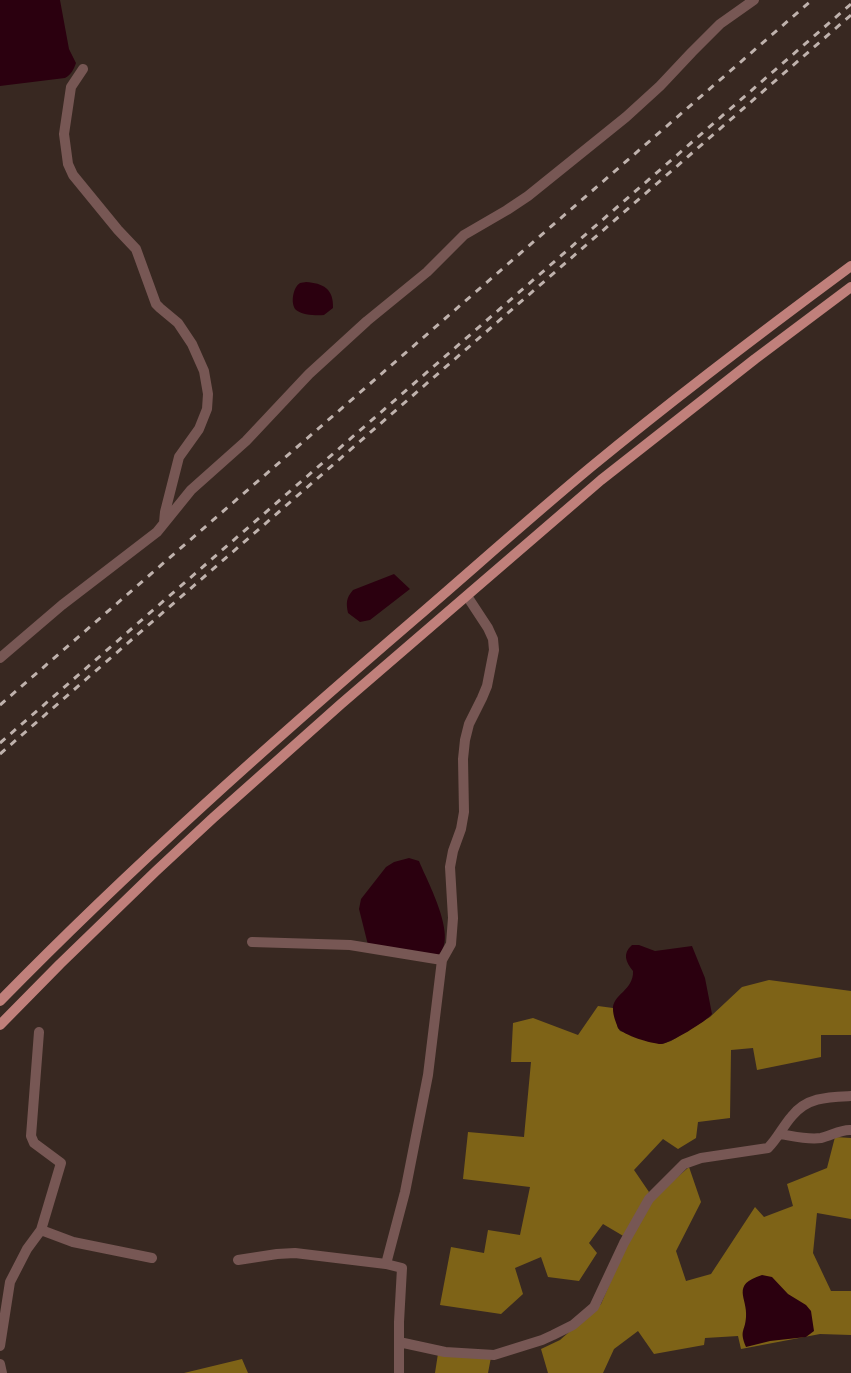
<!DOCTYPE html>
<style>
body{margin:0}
canvas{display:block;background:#382821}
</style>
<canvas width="851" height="1373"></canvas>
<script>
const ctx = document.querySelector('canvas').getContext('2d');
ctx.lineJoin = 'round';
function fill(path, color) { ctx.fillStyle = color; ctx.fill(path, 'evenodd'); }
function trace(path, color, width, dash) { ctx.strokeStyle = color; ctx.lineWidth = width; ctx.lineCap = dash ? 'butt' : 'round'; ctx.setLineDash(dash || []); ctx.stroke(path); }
fill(new Path2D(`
 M769,980L851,991V1035H821V1057L757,1070L753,1048L731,1050L730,1118L698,1122L696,1138L678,1149L663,1139L634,1170L649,1192L625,1237L603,1224L589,1243L597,1253L579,1281L548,1277L541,1257L515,1268L523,1294L501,1314L440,1305L451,1247L484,1253L488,1230L520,1235L530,1187L463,1179L468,1132L524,1137L531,1062H511L513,1023L533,1018L578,1035L598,1006L613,1008L618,1028L620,1031L662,1044L671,1041L710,1017L742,987Z
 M835,1137L851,1138V1219L817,1213L813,1253L831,1291H851V1335L820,1334L741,1349L738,1336L705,1338L704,1345L654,1354L638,1331L614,1349L603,1373H548L541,1349L560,1340L601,1304L629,1239L652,1199L689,1167L701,1202L676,1251L686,1281L711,1274L755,1207L764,1217L793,1206L787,1184L827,1168Z
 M439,1347L492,1352L488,1373H435Z
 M242,1359L248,1373H184Z`), '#7e6317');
fill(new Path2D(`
 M0,0H60L69,49L76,63C74,69 71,75 65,78L0,86Z
 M306,282C323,283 334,289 333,308L324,315C317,316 302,315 296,310C290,304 293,287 300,283C301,283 305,282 306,282Z
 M394,574L410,589L370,620L360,622L348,613C346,603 346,598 353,590Z
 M409,858L419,861C427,881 460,940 437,956L368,945L359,909L361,899L386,867L394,862Z
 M632,945H639L655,951L692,946L705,978L712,1014C707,1021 669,1044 661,1044C652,1044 623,1035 618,1028C616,1022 613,1016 613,1009C612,995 634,990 633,971C626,962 622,954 632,945Z
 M762,1275L772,1277L788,1294L806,1305L811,1311L814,1331L806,1337L770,1341L746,1347C739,1330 745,1332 746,1317C748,1298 730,1285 762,1275Z`), '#2b000f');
trace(new Path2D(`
 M83,69L71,87L64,134L68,164L73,175L118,230L136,249L156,304L160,308L178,323L192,344L204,371L208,394L207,409L199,429L179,457L165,512L164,523
 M0,658L62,605L157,532L191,490L246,441L309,374L367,321L427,272L464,235L507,210L528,196L626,117L660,86L692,52L720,24L754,0
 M252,942L350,945L442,960
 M780,1134C793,1136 807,1140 821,1138C831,1136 841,1129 851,1130
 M41,1230L73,1242L152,1258
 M238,1260L277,1254L295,1253L386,1264
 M399,1342L445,1352L494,1355L542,1340L553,1335L573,1325L594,1307L624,1243L649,1199L684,1164L701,1158L768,1148C778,1138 783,1126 792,1116C807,1097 828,1097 851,1096
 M0,1346L10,1282L27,1249L41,1230L61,1163L34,1143L31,1136L39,1032
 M0,1364L2,1373
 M399,1373V1322L402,1268L386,1264L405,1192L428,1075L442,960L451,944L453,918L450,867L453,851L461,829L464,812L463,759L465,740L469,724L482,698L487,686L494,650L493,639L488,628L467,596`), '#775754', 10);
trace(new Path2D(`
 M0,1001C132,866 273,741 416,618C474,568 532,516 591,467C676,397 763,331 851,266
 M0,1025L60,964L156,871L213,818L341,704L601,480L755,359L851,287`), '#c0807b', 10);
trace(new Path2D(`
 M0,705L812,0
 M0,743L851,4
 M0,754L851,15`), '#bfb2ad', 3, [7, 7]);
</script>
